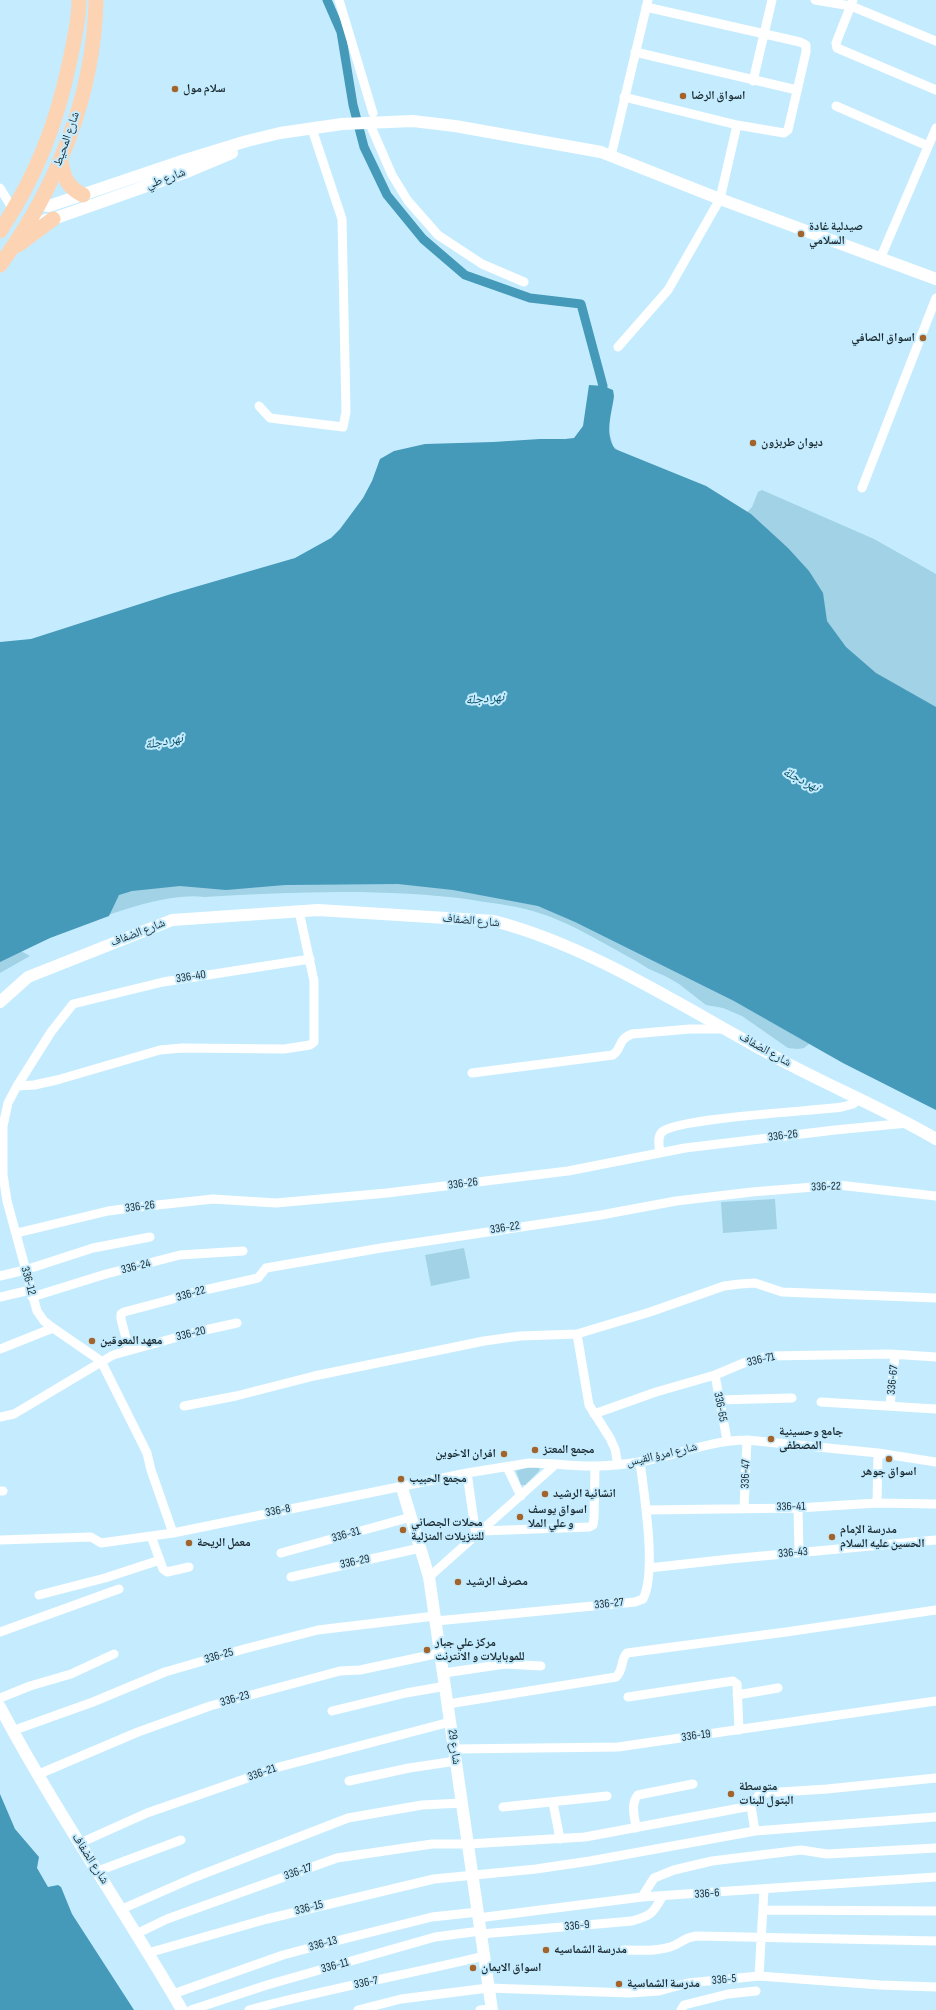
<!DOCTYPE html>
<meta charset="utf-8">
<style>
body{margin:0}
canvas{display:block;background:#c4ecfe}
</style>
<canvas width="936" height="2010"></canvas>
<script>
const ctx = document.querySelector('canvas').getContext('2d');
ctx.lineJoin = 'round';
function fill(path, color) { ctx.fillStyle = color; ctx.fill(path, 'evenodd'); }
function trace(path, color, width, dash) { ctx.strokeStyle = color; ctx.lineWidth = width; ctx.lineCap = dash ? 'butt' : 'round'; ctx.setLineDash(dash || []); ctx.stroke(path); }
function label(font, color, halo, rows, align = 'center') {
  ctx.font = font + ' "Sofia Sans Condensed","Noto Naskh Arabic",sans-serif'; ctx.lineWidth = 4; ctx.setLineDash([]); ctx.textBaseline = 'middle'; ctx.strokeStyle = halo; ctx.fillStyle = color; for (const [text, x, y, turn = 0] of rows) {
    ctx.save(); ctx.translate(x, y); ctx.rotate((+turn || 0) * Math.PI / 180); ctx.textAlign = isNaN(turn) ? turn : align; if (halo) ctx.strokeText(text, 0, 0); ctx.fillText(text, 0, 0); ctx.restore();
  }
}
fill(new Path2D(`
 M609,431L613,446L620,452L706,486L747,512L752,507L758,492L762,490L874,539L936,574V717L852,660L764,526L751,515L617,455L610,445Z
 M345,871L564,907L936,1110L843,1063L809,1044L804,1048L798,1049L788,1048L742,1016L723,1008L706,1005L679,984L667,977L649,969L636,961C608,946 571,923 542,914C520,906 496,904 473,900C384,888 294,892 204,897C156,891 74,928 28,947L21,951L30,956L0,973V953L115,900L119,895L118,890Z
 M775,1199L777,1229L723,1233L721,1202Z
 M464,1248L470,1278L431,1286L425,1255Z
 M536,1465L540,1467L539,1471L525,1485H521L516,1471Z`), '#a1d2e6');
fill(new Path2D(`
 M589,385L603,386L613,390L614,396C612,413 604,434 615,449L706,486L751,514L788,548L809,571L823,593L827,621L846,647L876,673L936,707V1110L843,1063L734,1001L575,922L538,906L453,890L398,884L285,885L226,890L180,886L132,891L119,895L109,916L50,938L0,962V642L31,639L171,594L295,558L331,538L340,529L363,498L372,481L380,459L394,451L425,444L493,442L540,439H565L574,438L583,426Z
 M0,1794L15,1829L39,1857L37,1868L48,1887L58,1885L61,1887L72,1914L134,2010H0Z`), '#4599b9');
trace(new Path2D(`
 M327,0L341,32L353,105L364,147L387,195L423,239L465,275L530,298L581,304L603,386L602,398`), '#4599b9', 9);
trace(new Path2D(`
 M339,0L373,113
 M815,0L851,6L936,41
 M853,0L836,43L837,48L936,90
 M635,52L797,90
 M753,81L772,0
 M624,97L737,125L784,133L788,130L806,52V45L800,42L646,7
 M836,106L928,146
 M369,122L392,175L408,201L438,235L482,264L524,282
 M611,156L648,0
 M0,188L14,211
 M880,259L936,128
 M618,347L668,290L720,199L737,125
 M259,406L270,418L343,427L346,412L342,219L312,129
 M862,488L936,298
 M472,1073L613,1055C623,1047 617,1040 632,1034L690,1029H724
 M17,1086L34,1085L57,1080L160,1050L182,1048L284,1049L310,1045L314,1042V981L299,911
 M660,1153C659,1146 657,1137 662,1132C676,1118 814,1111 842,1107L853,1104L859,1099
 M17,1233L108,1211L139,1207L213,1199L276,1203L387,1193L568,1171L685,1148L835,1130L908,1123
 M0,1276L25,1270L93,1248L150,1237
 M0,1297L30,1290
 M32,1297L106,1274L180,1255L243,1251
 M577,1334L589,1405L610,1438L615,1449L618,1465
 M0,1349L53,1328
 M129,1350L121,1319V1314L124,1312L173,1299L178,1296L258,1278L266,1268L381,1248L601,1215L676,1201L752,1192L838,1185L936,1196
 M715,1375L727,1440
 M718,1400L792,1398
 M821,1402L936,1409
 M184,1406L236,1396L314,1376L484,1341L520,1336L577,1334L650,1312L724,1286L740,1284L755,1283L782,1292L936,1298
 M890,1406L895,1355
 M594,1414L656,1392L715,1375L746,1362L768,1356L890,1354L936,1357
 M0,1417L14,1414L113,1355L196,1332L237,1323
 M507,1467L521,1496
 M467,1473L476,1536
 M0,1491H3
 M877,1503L878,1453
 M744,1508L747,1440
 M798,1508L799,1552
 M646,1510L798,1508L877,1503L936,1504
 M481,1531L589,1527L593,1525L594,1518L595,1468
 M173,1533L151,1470L147,1453L101,1361L53,1328L44,1321L37,1311L7,1201L3,1175V1126L8,1103L17,1086L51,1032L73,1004L163,982L310,959
 M151,1536L163,1569L167,1572L189,1567
 M0,1540L91,1537L101,1543L173,1533L467,1473L529,1463L556,1464
 M281,1553L411,1517
 M649,1568L730,1559L936,1540
 M291,1577L420,1548
 M429,1577L556,1464C586,1467 609,1467 639,1462C675,1456 710,1440 747,1440L878,1453L936,1462
 M39,1595L105,1578L160,1560
 M436,1621L635,1602L643,1599C657,1572 644,1494 640,1462
 M0,1632L119,1589
 M444,1673L505,1664L541,1666
 M737,1695L778,1688
 M628,1697L733,1681L737,1684L739,1730
 M0,1698L30,1686L71,1674L114,1654
 M448,1704L616,1677C624,1670 620,1660 627,1653L786,1632L936,1610
 M332,1711L406,1693L446,1686
 M12,1731L93,1702L165,1672L244,1649L318,1630L435,1616
 M454,1749L618,1747L936,1701
 M39,1774L138,1732L210,1706L340,1671L360,1670L440,1653
 M349,1781L409,1768L456,1761
 M553,1803L560,1839
 M751,1806L755,1831
 M503,1807L607,1796
 M636,1828C635,1818 630,1804 638,1795L693,1784
 M80,1843L147,1813L279,1767L450,1722
 M98,1871L181,1840
 M642,1897L654,1878L674,1870L712,1861L801,1850L827,1854L936,1848
 M122,1909L193,1878L348,1818L422,1805L462,1803
 M763,1910L936,1911
 M478,1918L642,1897L936,1877
 M136,1934L167,1919L337,1858L432,1844H468L585,1837L751,1806L759,1795L764,1793L827,1789L936,1778
 M481,1934L632,1921C650,1916 653,1914 662,1897
 M624,1950C639,1950 655,1952 670,1947C681,1944 682,1938 696,1936L936,1941
 M148,1953L267,1919L434,1879L536,1869L590,1861L755,1831L936,1817
 M759,1976L764,1890
 M173,1994L283,1955L332,1942L432,1917L478,1912
 M191,2010L267,1985L435,1937L480,1931
 M249,2010C326,1989 406,1975 484,1956
 M358,2010L401,1999L488,1988L630,1993L659,1991L688,1983L759,1976L880,1985L936,1987
 M480,2010L492,2009
 M681,2010L684,2005L728,1994L756,1991`), '#fff', 9);
trace(new Path2D(`
 M38,205L49,206L185,160L247,141L280,133L342,124L413,121L455,126L601,152L720,199L936,279
 M45,220L53,219L189,171L232,153
 M0,1002L28,977L172,920L318,910L494,921C594,947 689,1011 779,1059C831,1087 885,1109 936,1139
 M402,1488L429,1577L492,2010
 M0,1707C55,1811 123,1908 182,2010`), '#fff', 12);
trace(new Path2D(`
 M61,161C64,178 67,187 83,195
 M0,231C36,177 57,123 70,60C74,41 79,20 79,0
 M18,245L53,219
 M0,265C56,189 94,96 96,0`), '#fcd4b3', 15);
for (const [x, y, r, color] of [
 [175,89,4,"#a3642b"],
 [683,96,4,"#a3642b"],
 [801,234,4,"#a3642b"],
 [923,338,4,"#a3642b"],
 [753,443,4,"#a3642b"],
 [92,1341,4,"#a3642b"],
 [771,1439,4,"#a3642b"],
 [535,1450,4,"#a3642b"],
 [504,1454,4,"#a3642b"],
 [889,1459,4,"#a3642b"],
 [401,1479,4,"#a3642b"],
 [545,1494,4,"#a3642b"],
 [520,1517,4,"#a3642b"],
 [403,1530,4,"#a3642b"],
 [832,1537,4,"#a3642b"],
 [189,1543,4,"#a3642b"],
 [458,1582,4,"#a3642b"],
 [427,1650,4,"#a3642b"],
 [731,1794,4,"#a3642b"],
 [546,1950,4,"#a3642b"],
 [473,1968,4,"#a3642b"],
 [619,1984,4,"#a3642b"]
]) { const dot = new Path2D(); dot.arc(x, y, r, 0, 2 * Math.PI); ctx.fillStyle = color; ctx.fill(dot); trace(dot, '#c4ecfe', 1.5); }
label('bold 12px', '#1a2930', '#c4ecfe', [
 ["سلام مول",183,89],
 ["اسواق الرضا",691,96],
 ["صيدلية غادة",809,227],
 ["السلامي",809,241],
 ["اسواق الصافي",915,338,"right"],
 ["ديوان طربزون",761,443],
 ["معهد المعوقين",100,1341],
 ["جامع وحسينية",779,1432],
 ["المصطفى",779,1446],
 ["مجمع المعتز",543,1450],
 ["افران الاخوين",496,1454,"right"],
 ["اسواق جوهر",889,1472,"center"],
 ["مجمع الحبيب",409,1479],
 ["انشائية الرشيد",553,1494],
 ["اسواق يوسف",528,1510],
 ["و علي الملا",528,1524],
 ["محلات الجصاني",411,1523],
 ["للتنزيلات المنزلية",411,1537],
 ["مدرسة الإمام",840,1530],
 ["الحسين عليه السلام",840,1544],
 ["معمل الريحة",197,1543],
 ["مصرف الرشيد",466,1582],
 ["مركز علي جبار",435,1643],
 ["للموبايلات و الانترنت",435,1657],
 ["متوسطة",739,1787],
 ["البتول للبنات",739,1801],
 ["مدرسة الشماسيه",554,1950],
 ["اسواق الايمان",481,1968],
 ["مدرسة الشماسية",627,1984]
], 'left');
label('12px', '#1a2930', '#c4ecfe', [
 ["شارع المحيط",67,139,-71],
 ["شارع طي",166,179,-20],
 ["شارع الضفاف",471,921,5],
 ["شارع الضفاف",138,933,-21],
 ["336-40",191,977,-9],
 ["شارع الضفاف",765,1050,29],
 ["336-26",783,1136,-7],
 ["336-26",463,1184,-7],
 ["336-22",826,1187,-2],
 ["336-26",140,1207,-7],
 ["336-22",505,1228,-9],
 ["336-24",136,1267,-14],
 ["336-12",28,1281,75],
 ["336-22",191,1294,-16],
 ["336-20",191,1334,-13],
 ["336-71",761,1360,-13],
 ["336-67",893,1380,-84],
 ["336-65",720,1407,79],
 ["شارع امرؤ القيس",662,1455,-13],
 ["336-47",746,1474,-88],
 ["336-41",791,1507,-1],
 ["336-8",278,1511,-11],
 ["336-31",346,1535,-16],
 ["336-43",793,1553,-5],
 ["336-29",355,1562,-12],
 ["336-27",609,1604,-6],
 ["336-25",219,1656,-16],
 ["336-23",235,1699,-16],
 ["336-19",696,1736,-8],
 ["شارع 29",454,1747,82],
 ["336-21",262,1773,-19],
 ["شارع الضفاف",90,1859,57],
 ["336-17",298,1872,-19],
 ["336-6",707,1894,-4],
 ["336-15",309,1908,-14],
 ["336-9",577,1926,-5],
 ["336-13",323,1944,-15],
 ["336-11",335,1966,-15],
 ["336-5",724,1980,-5],
 ["336-7",366,1983,-11]
]);
label('italic 13px', '#0a5168', '#c4ecfe', [
 ["نهر دجلة",485,699,-5],
 ["نهر دجلة",164,742,-11],
 ["نهر دجلة",801,780,27]
]);
</script>
